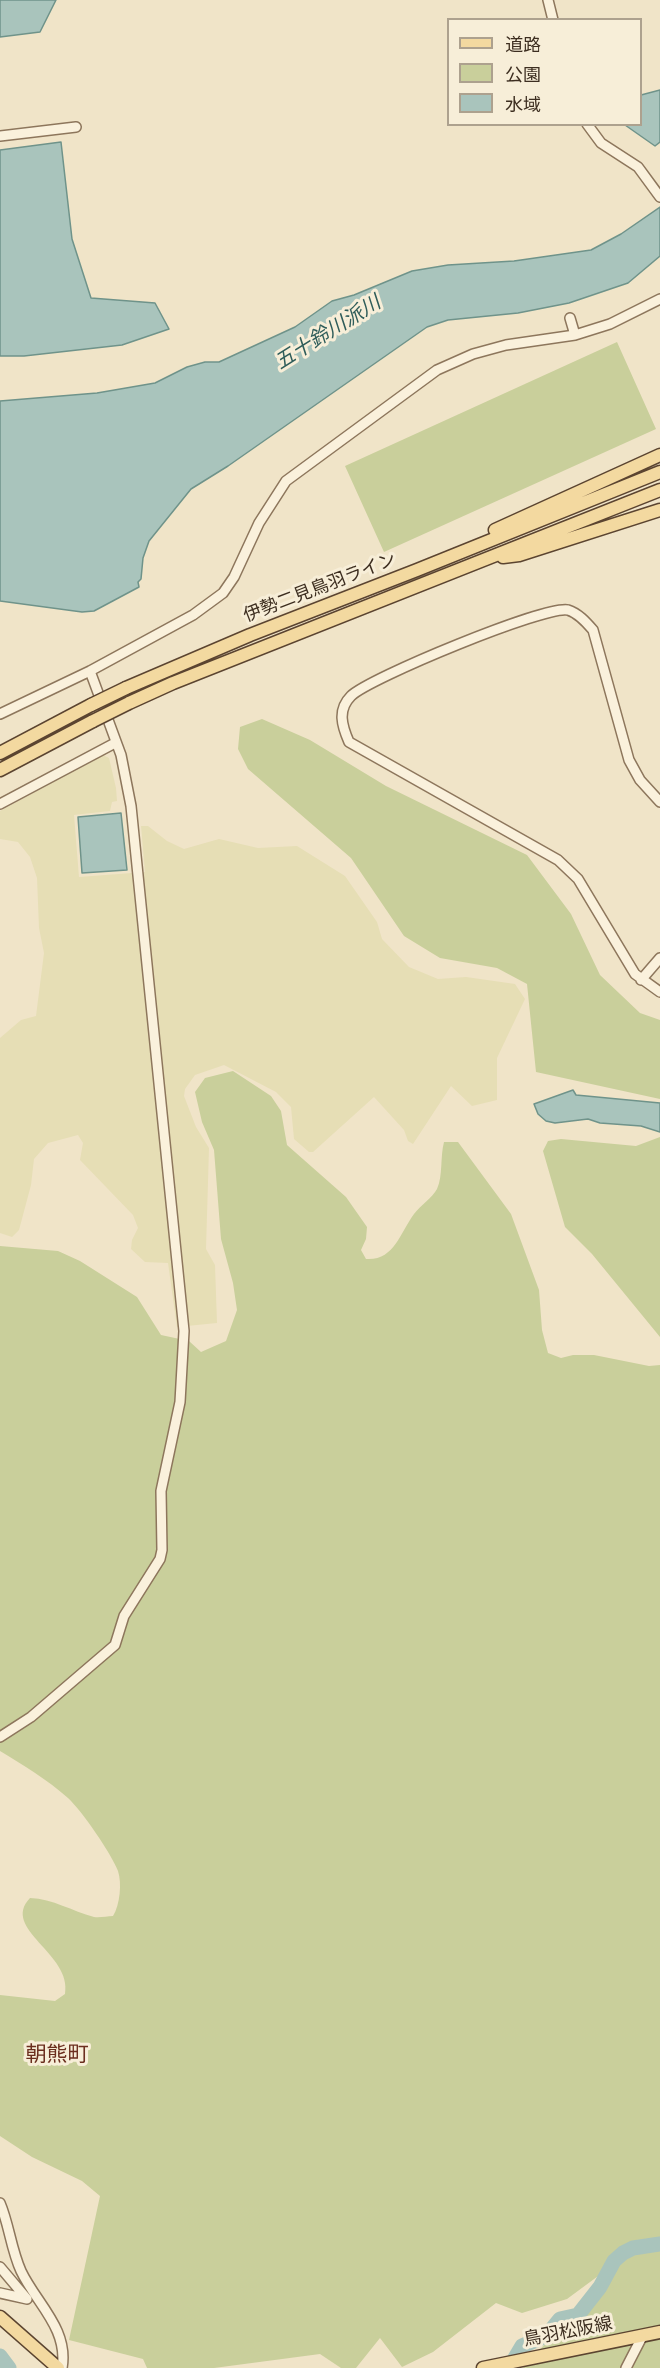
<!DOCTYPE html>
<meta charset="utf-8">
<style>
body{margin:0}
#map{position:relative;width:660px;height:2368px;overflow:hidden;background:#f0e4c8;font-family:Bitter,"Noto Sans JP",serif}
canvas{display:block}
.legend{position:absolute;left:447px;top:18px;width:195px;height:108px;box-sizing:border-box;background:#f7eed8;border:2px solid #ada18e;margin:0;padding:8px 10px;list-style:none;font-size:18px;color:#3d2e20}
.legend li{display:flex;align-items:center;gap:12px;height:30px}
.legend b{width:30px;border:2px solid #ada18e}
</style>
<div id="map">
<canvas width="660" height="2368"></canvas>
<ul class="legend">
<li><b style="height:8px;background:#f3d9a0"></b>道路</li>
<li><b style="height:16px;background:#c9cf9b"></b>公園</li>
<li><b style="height:16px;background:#a9c4bc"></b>水域</li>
</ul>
</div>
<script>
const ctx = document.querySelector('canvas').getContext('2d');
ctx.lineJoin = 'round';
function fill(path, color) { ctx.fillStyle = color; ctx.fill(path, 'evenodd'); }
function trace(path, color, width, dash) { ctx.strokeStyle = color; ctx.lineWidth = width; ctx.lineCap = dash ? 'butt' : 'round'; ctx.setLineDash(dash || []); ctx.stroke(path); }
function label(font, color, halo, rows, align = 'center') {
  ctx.font = font + ' Bitter,"Noto Sans JP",serif'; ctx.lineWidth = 6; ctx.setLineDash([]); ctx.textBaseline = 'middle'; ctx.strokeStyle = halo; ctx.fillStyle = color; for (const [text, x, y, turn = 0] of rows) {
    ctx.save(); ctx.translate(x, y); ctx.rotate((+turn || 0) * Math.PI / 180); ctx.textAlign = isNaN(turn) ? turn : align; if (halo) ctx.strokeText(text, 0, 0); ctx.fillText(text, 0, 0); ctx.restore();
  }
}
fill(new Path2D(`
 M103,755L109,758L116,788L117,801L112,802L110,811L74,815L79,877L145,872L141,826H148L167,841L184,849L219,839L258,848L297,846L345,876L377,922L382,939L409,967L438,979L466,977L515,984L525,999L497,1058V1100L472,1106L451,1086L413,1144L408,1141L404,1130L374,1097L313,1152H309L294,1139L291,1107L276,1092L224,1065L195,1075L185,1089L184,1096L196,1127L209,1148L206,1249L215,1265L217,1323L177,1327L168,1263L145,1262L131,1249L132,1240L138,1228L133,1215L80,1160L83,1143L78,1135L48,1143L34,1159L31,1185L19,1230L12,1237L0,1233V1038L21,1020L36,1016L44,953L39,928L37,878L30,857L18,842L0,839V811Z`), '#e6deb5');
fill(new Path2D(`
 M617,342L656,429L384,552L345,466Z
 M262,719L310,740L386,786L527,855L571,914L600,975L640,1013L660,1020V1099L536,1072L527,984L497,968L440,958L404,936L351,858L248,769L238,749L240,727Z
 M233,1071L271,1096L281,1111L287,1145L346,1197L367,1227L366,1239L361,1250L366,1259C394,1261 400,1233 414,1214C421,1205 432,1198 437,1189C443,1176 440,1157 444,1142H458L511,1214L539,1290L542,1330L548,1353L561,1358L573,1355H594L649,1366L660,1365V2368H523L558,2330L581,2320L602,2295L615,2270L609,2268L567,2299L522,2313L496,2303L433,2352L402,2367L380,2338L356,2368H341L320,2354L214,2368H147L143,2359L69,2340L100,2196L82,2181L32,2157L0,2136V1995L55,2001L65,1994C73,1954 0,1929 30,1898C53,1899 72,1911 94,1917C100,1918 107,1916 113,1916C120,1905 122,1883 118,1871C111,1853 82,1811 68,1798C48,1780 23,1765 0,1751V1246L58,1251L80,1261L137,1297L161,1335L189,1341L201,1352L226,1341L237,1310L233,1283L221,1239L214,1150L202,1122L195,1092L205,1078Z
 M660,1137V1337L592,1254L565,1227L543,1151L548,1141L561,1139L636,1146Z`), '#c9cf9b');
const water = new Path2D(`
 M0,0H56L40,32L0,37Z
 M660,90V142L655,146L625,125L640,124L641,95Z
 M61,142L72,239L91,298L155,303L169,329L122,345L24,356H0V150Z
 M660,207V256L628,283L569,303L518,313L448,320L427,327L228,466L191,489L149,541L143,558L141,579L138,582L139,587L94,611L82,612L0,601V401L97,393L155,383L187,367L205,362H219L295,327L332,301L354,295L412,271L448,265L514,261L591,250L621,234Z
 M121,813L127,870L82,873L78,817Z
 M573,1090L576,1095L660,1103V1132L641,1126L600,1123L588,1119L555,1123L546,1121L538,1114L534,1104Z`);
fill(water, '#a9c4bc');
trace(water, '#6f938a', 1.5);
trace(new Path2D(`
 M0,2356L9,2368
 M509,2368L522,2346L546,2336L560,2319L578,2315L600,2287L614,2261L623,2253L633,2248L660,2244`), '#a9c4bc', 15);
const minor = new Path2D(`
 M548,0L553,20
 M587,124L601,143L638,167L660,197
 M0,136L76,127
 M570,318L575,335
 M0,714L90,671L193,615L223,593L234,577L259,523L286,481L437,370L473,354L506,345L575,335L610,324L660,299
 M660,802L640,780L629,760L593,630C586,622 578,613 568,610C546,605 369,678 351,696C337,710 342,726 349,742L558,860L578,879L635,974L660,992
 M0,804L115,743
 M641,980L660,958
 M0,1737L31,1717L115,1645L124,1616L160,1559L162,1550L161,1491L180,1402L184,1331L131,806L121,755L90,671
 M0,2203C9,2224 11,2249 21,2271C36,2303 69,2329 62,2368
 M0,2267L27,2299
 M0,2293L27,2299
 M626,2368L643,2335`);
const major = new Path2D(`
 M495,530L660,455
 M503,557L519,555L660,510
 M126,688L250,635L417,570L660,472
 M129,703L173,683L660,490
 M0,753L91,705
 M0,770L93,721
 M0,2317L58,2368
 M483,2368L660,2332`);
trace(minor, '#8d765c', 12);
trace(major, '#5b4430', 15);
trace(minor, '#faf1dc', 9);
trace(major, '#f3d9a0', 12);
const majorBridge = new Path2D(`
 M91,705L126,688
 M93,721L129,703`);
trace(majorBridge, '#5b4430', 15, []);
trace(majorBridge, '#f3d9a0', 12);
label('18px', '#3d2e20', '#f7eed8', [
 ["伊勢二見鳥羽ライン",320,588,-21],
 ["鳥羽松阪線",568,2332,-11]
]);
label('italic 20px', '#2f5d5a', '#f7eed8', [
 ["五十鈴川派川",328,333,-32]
]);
label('21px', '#6b2e1e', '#f7eed8', [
 ["朝熊町",57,2055]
]);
</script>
